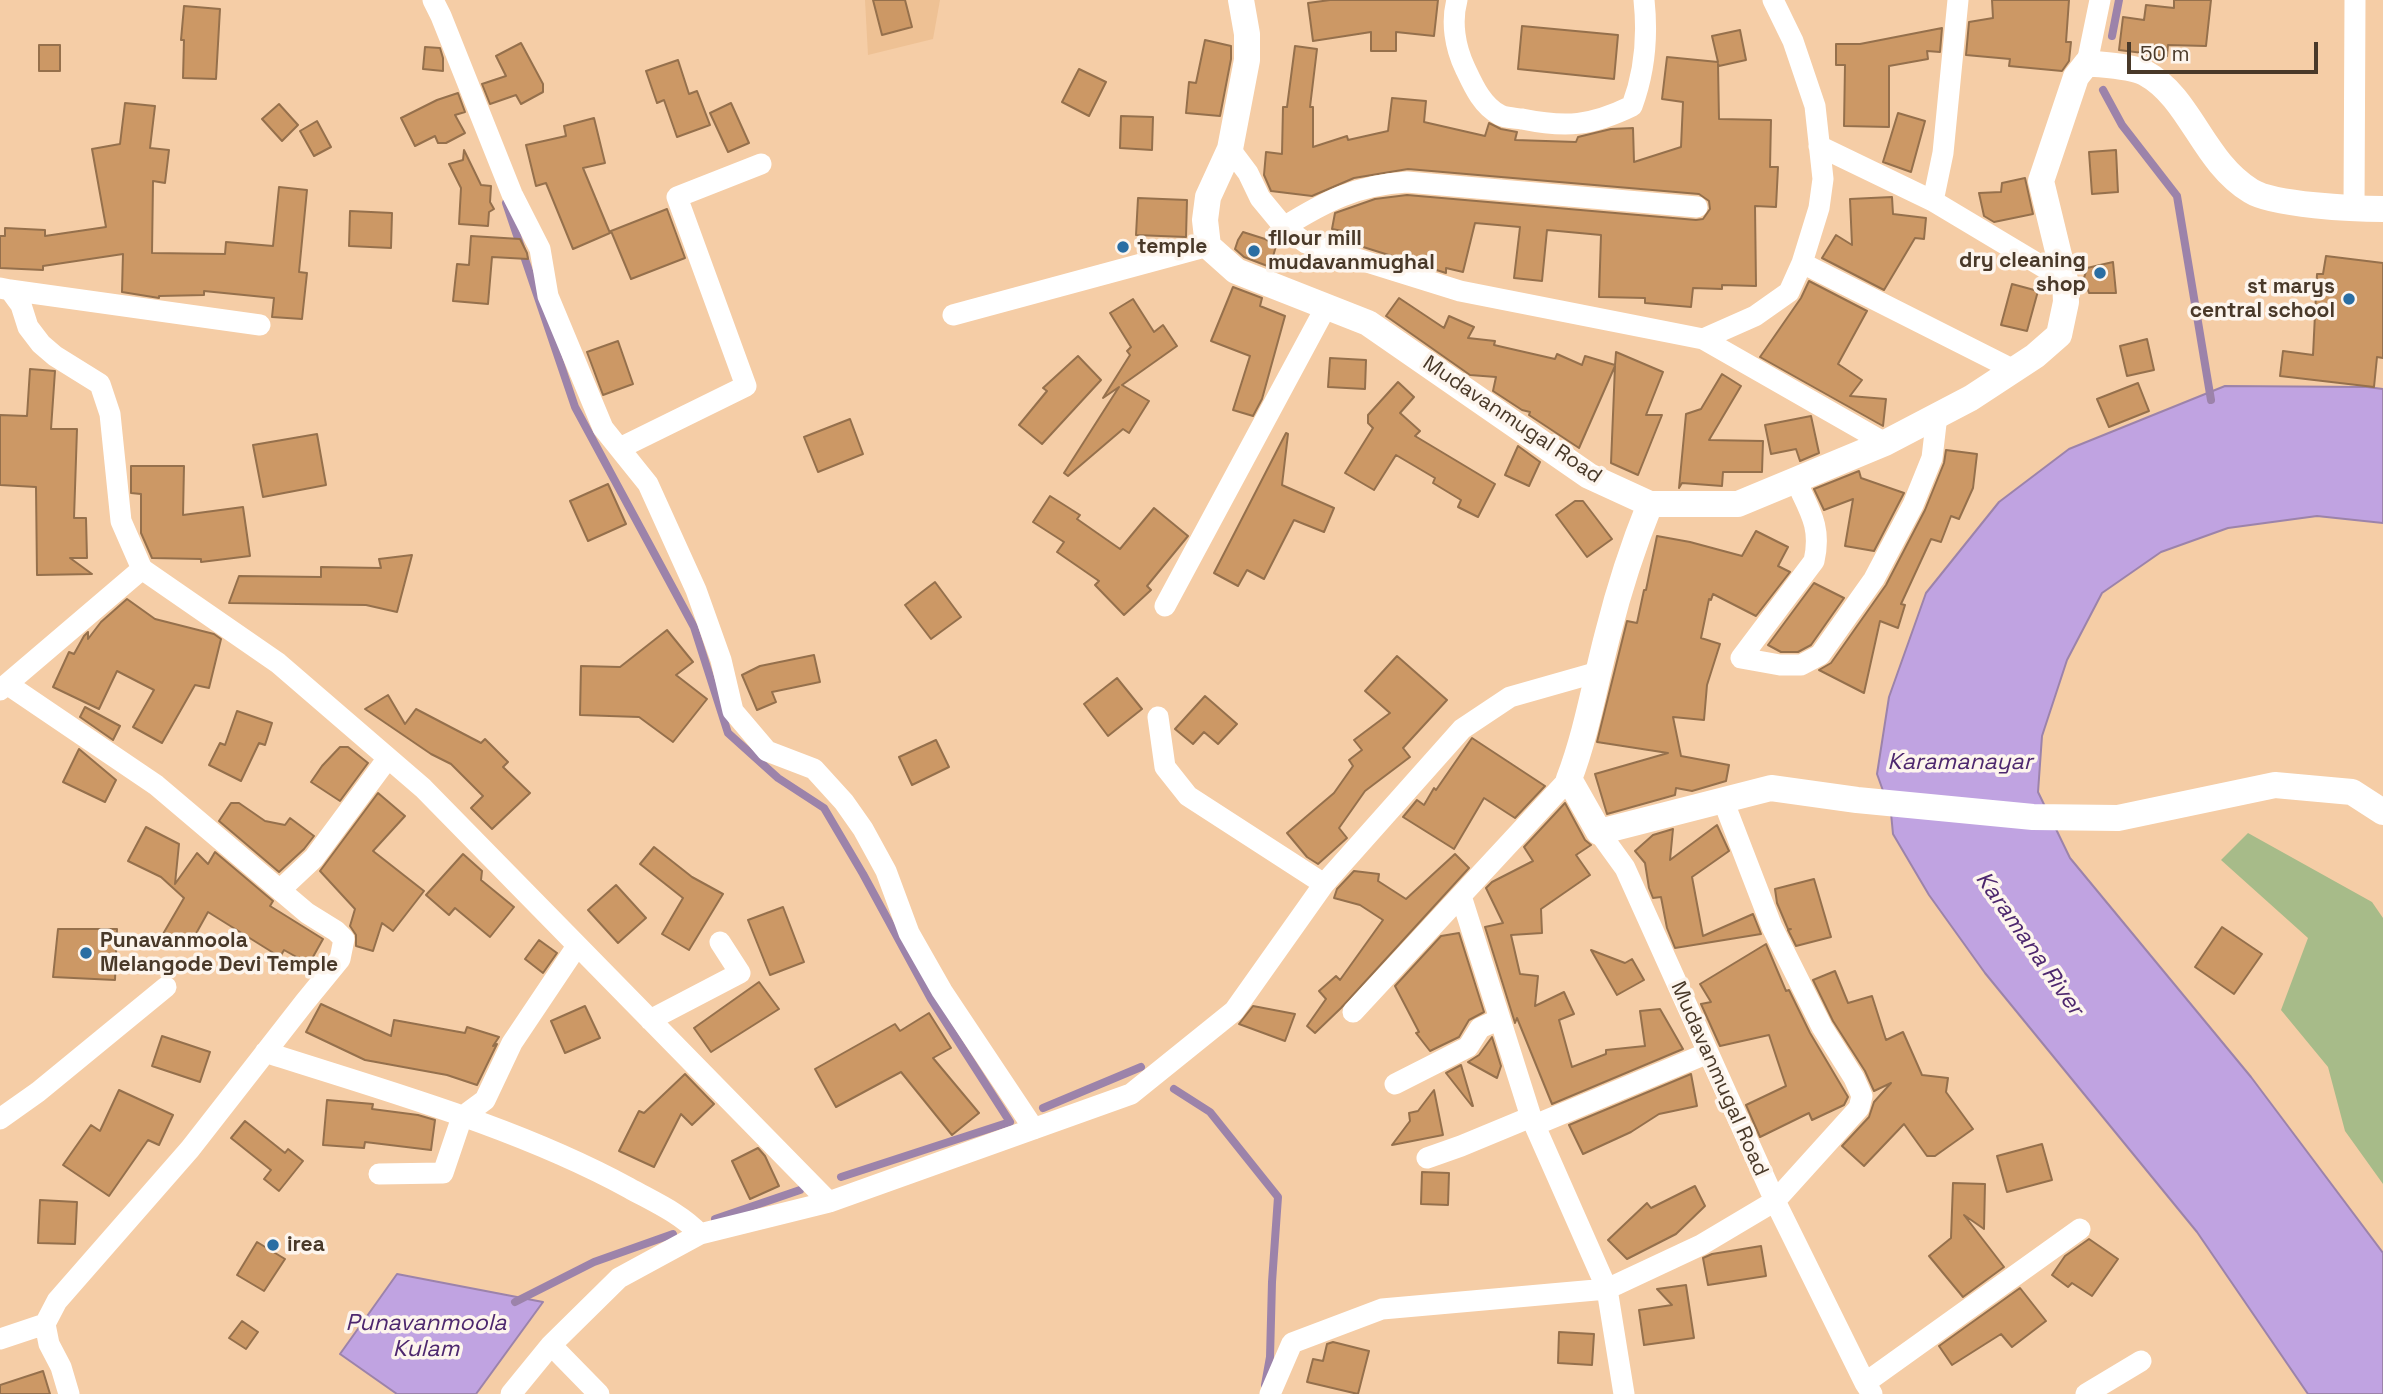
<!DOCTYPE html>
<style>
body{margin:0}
#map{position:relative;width:2383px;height:1394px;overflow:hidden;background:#f5cda6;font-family:"Space Grotesk",sans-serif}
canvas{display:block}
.scale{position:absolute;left:2127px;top:42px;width:191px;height:32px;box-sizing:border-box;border:4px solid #493929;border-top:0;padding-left:9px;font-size:21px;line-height:24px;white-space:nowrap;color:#493929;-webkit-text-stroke:5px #fdf5ed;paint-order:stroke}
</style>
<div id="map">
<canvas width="2383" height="1394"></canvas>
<div class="scale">50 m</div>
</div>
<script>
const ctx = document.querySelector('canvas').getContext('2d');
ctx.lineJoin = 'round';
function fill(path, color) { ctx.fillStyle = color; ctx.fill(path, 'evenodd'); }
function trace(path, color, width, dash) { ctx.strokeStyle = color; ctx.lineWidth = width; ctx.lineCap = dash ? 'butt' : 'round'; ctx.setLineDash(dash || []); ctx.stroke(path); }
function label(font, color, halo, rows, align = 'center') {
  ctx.font = font + ' "Space Grotesk",sans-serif'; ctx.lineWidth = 7; ctx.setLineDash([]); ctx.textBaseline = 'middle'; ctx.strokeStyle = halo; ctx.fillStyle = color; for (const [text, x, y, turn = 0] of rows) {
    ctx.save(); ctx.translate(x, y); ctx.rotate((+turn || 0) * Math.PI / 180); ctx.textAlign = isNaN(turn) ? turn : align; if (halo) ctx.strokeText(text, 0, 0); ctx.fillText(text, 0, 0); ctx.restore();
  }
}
fill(new Path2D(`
 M865,0H940L933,39L868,55Z`), '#eec194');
fill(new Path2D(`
 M2248,833L2372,902L2383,918V1184L2345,1131L2328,1067L2281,1010L2308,938L2221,860Z`), '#a7bb89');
const water = new Path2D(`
 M2225,386L2367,387L2383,389V523L2317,516L2228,528L2161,552L2102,593L2067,660L2042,736L2038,792L2070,858L2251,1077L2383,1253V1394H2308L2197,1232L1985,973L1929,895L1893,834L1891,813L1877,774L1889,697L1926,593L1999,502L2069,449Z
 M397,1274L543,1302L476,1394H397L340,1354Z`);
fill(water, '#c0a3e1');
trace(water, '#9c83aa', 2);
trace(new Path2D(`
 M2112,36L2119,0
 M2103,90L2122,125L2177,196L2211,400
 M506,203L575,407L694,627L728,733L778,778L824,808L863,874L931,999L1010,1122L841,1177
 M1174,1089L1210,1112L1278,1197L1272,1282L1270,1357L1265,1385
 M1043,1108L1141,1067
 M715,1219L800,1190
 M515,1302L594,1262L673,1234`), '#9c83aa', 8);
const building = new Path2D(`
 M873,0H905L912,27L882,35Z
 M1330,0H1438L1434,36L1396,32V51H1371V32L1313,41L1308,3Z
 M1992,0H2069L2066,42H2071L2069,61L2062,71L2009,66L2010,59L1966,55L1969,22L1993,18Z
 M2174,0H2211L2206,46L2168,45L2167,56L2119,50L2123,17L2144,20L2146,5L2174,8Z
 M184,6L220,9L216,79L183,78L184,40H181Z
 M1522,26L1618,35L1614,79L1518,69Z
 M1942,28L1940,52L1927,51L1928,59L1889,66V127L1844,126L1845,65H1836V44H1860Z
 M1740,30L1746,60L1719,66L1718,64L1719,119L1771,120L1770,167H1778L1776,207L1755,206L1756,286L1722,285V289L1693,288L1691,307L1645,303V298L1599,297L1601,235L1547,230L1542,281L1514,278L1520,227L1475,223L1463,272L1446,268V273L1360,246L1363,235L1332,229L1335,213L1375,199L1407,195L1696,220L1703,219L1710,209L1709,201L1699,194L1408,169L1354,178L1312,196L1271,191L1264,175L1266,152L1282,154L1283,107H1287L1295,46L1317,49L1310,107H1313V147L1347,136L1348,140L1388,131L1392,98L1426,101L1424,122L1485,136L1489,123L1501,129L1517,132L1515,140L1576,142L1578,137L1611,129L1633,128L1634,162L1681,147L1683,102L1662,99L1667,57L1718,62L1712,36Z
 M1205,40L1231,46V59L1220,116L1186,113L1189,82L1196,83Z
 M521,43L543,84V92L521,104L516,95L490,104L482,84L506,76L496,56Z
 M39,45H60V71H39Z
 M425,47L440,48L443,58V71L423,69Z
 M678,60L689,94L697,91L710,125L677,137L664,100L657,103L646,71Z
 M1079,69L1106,82L1089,116L1062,102Z
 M458,93L465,112L455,115L465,133L446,143H438L435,136L415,146L401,118L437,100Z
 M125,103L155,106L150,148L169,150L165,183L153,181L152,253L225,254L226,242L273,246L279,187L307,190L299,272L307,273L302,319L272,317L274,298L204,291V295L159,296V298L122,292L123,254L43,266V270L0,268V236H5V228L45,230V236L106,227L92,149L120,144Z
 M731,103L749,143L728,152L710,113Z
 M279,104L298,125L282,141L262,119Z
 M1898,113L1925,121L1911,172L1883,162Z
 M1121,116L1153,117L1152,150L1120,148Z
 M594,118L605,163L583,168L610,233L573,249L546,183L536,186L526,145L566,136L564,126Z
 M317,121L331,147L314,156L300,131Z
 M464,150L481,185L491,186L490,202L494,209L489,212L488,226L459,224L461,188L449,164L463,160Z
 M2116,150L2118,192L2092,194L2089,152Z
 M2025,178L2033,214L1994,222L1984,216L1979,193L2001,192L2002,183Z
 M1892,197L1893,214L1926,218L1924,239L1915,238L1884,290L1822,258L1836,235L1852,245L1850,199Z
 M1138,198L1187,200L1186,237L1136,235Z
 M667,209L685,258L631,279L611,231Z
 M350,211L392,213L391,248L349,246Z
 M1243,232L1265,239L1276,246L1270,267L1244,257L1235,249L1238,240Z
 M471,236L520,239L527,253L528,259L492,257L488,304L453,301L457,264L469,265Z
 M2326,256L2383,263V358L2377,357L2374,387L2280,376L2283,351L2313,355L2317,274H2323Z
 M2113,262L2116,293H2089L2084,278L2087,268Z
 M1809,281L1867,311L1838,364L1862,380L1850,396L1886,399L1883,426L1760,357L1801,298Z
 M2012,284L2038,291L2027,331L2001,325Z
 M1233,287L1262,298L1260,306L1285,316L1262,399L1253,416L1233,410L1250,356L1211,341Z
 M1399,298L1444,328L1449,316L1474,327L1468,338L1495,341L1494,345L1555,359L1557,354L1582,365L1585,356L1615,365L1616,352L1663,372L1646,415H1662L1638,475L1611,463L1615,366L1579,448L1529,415L1530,412L1522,410L1493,391L1496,377L1470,375L1386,316Z
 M1133,299L1154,332L1163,325L1177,346L1122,385L1149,401L1129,433L1123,429L1068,476L1064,473L1119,387L1103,398L1130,355L1127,351L1131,347L1110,313Z
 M2147,339L2154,370L2127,376L2120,346Z
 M618,341L633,384L603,395L587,352Z
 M1078,356L1101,380L1042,444L1019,425L1047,391L1043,388Z
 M1330,358L1366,360L1365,389L1328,387Z
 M30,369L55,371L51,429H77L74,518H86L87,558H70L92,574L37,575L36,487L0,485V415L27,416Z
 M1722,374L1741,386L1709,440L1763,441L1762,472H1723L1722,486L1682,483L1679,488L1686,414L1701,409Z
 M1398,382L1414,397L1400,413L1420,431L1415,436L1495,484L1478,517L1458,507L1461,500L1433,483L1435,478L1396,455L1374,490L1345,473L1373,428L1368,423V415Z
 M2138,383L2149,411L2109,427L2097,399Z
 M1811,416L1819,453L1800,461L1796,449L1771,454L1765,425Z
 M850,419L863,454L818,472L804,437Z
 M1286,433L1288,434L1282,485L1334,508L1324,532L1294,520L1264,579L1247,570L1238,586L1214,573Z
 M317,434L326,485L263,497L253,445Z
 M1518,446L1540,462L1529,486L1505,475Z
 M1946,450L1977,454L1973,488L1959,519L1951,516L1941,542L1931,539L1901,604L1905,605L1898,628L1880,621L1864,693L1819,670L1831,663L1886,585L1925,510L1944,463Z
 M131,466H184L183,515L243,507L250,556L201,562V559L152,558L141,533V494L131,493Z
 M1859,471L1861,478L1904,493L1874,551L1845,546L1853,499L1824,510L1814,489Z
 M608,484L626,524L588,541L570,501Z
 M1050,496L1080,515L1077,519L1120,549L1154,508L1188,536L1147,586L1151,590L1124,615L1095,585L1099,581L1057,552L1064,542L1033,522Z
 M1575,501H1583L1612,539L1587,557L1556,515Z
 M1756,531L1788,547L1778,566L1790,572L1756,616L1713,594L1711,600L1709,599L1701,638L1720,644L1707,685L1704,720L1673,717L1681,756L1729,765L1726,781L1692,791L1676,788L1675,795L1607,814L1595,774L1668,753L1597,742L1627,621L1637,623L1644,590H1646L1657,536L1690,542L1742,556Z
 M412,555L397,612L366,605L229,603L239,576L321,577V567L381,568L379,559Z
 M935,582L961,617L931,639L905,605Z
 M1814,583L1844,598L1811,645L1798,652H1781L1768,645Z
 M127,599L155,619L214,634L221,639L209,688L195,685L162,743L133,727L154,690L117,671L99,709L53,687L69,652L74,654L84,636L88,632V639L101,622Z
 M667,630L693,662L676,675L707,699L673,742L639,717L580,715L581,666L620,667Z
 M814,655L820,682L772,692L776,702L757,710L742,675L760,666Z
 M1397,656L1447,700L1403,748L1410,757L1365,791L1339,828L1347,838L1318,864L1307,857L1287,833L1334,793L1353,766L1349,760L1362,750L1354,740L1390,713L1365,691Z
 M1117,678L1142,709L1108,736L1084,704Z
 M388,695L405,724L416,709L481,743L485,739L508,762L503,767L530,793L492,829L471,808L483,796L451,764L431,754L365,709Z
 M1205,696L1237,724L1218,744L1204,732L1193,744L1175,729Z
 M85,707L120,726L113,740L80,717Z
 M237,711L272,723L265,745L259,743L241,781L209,765L220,743L225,745Z
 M1472,738L1545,786L1515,818L1484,798L1454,849L1403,817L1417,800L1424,805L1434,788L1436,790Z
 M936,740L949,767L912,785L899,757Z
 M340,747H348L368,763L340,801L311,782L322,766Z
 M79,749L116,780L105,802L63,782Z
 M378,793L405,816L373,851L424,891L393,931L382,923L373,951L356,946V935L350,926L355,909L320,871Z
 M231,803H239L265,821L285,825L290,818L314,836L304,849L279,872L219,821Z
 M1565,803L1585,840L1591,845L1576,855L1590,875L1541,909L1542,933L1511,935L1520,974L1538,976L1535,1006L1564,992L1574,1014L1559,1020L1572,1067L1606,1054V1050L1645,1046L1640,1011L1660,1009L1683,1049L1552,1104L1517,1018L1515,1023L1485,927L1503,923L1486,888L1492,882L1533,861L1524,847Z
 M1717,825L1729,851L1692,877L1703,936L1753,914L1761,934L1675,948L1667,928L1661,897L1653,898L1649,888L1645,863L1635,851L1653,835L1673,829L1670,860Z
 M146,827L179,844L175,884L197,853L208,864L215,852L273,901L270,906L323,939L309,964L284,950L280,957L208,912L188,948L163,934L184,898L161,877L128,861Z
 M654,847L692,877L723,894L689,950L662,934L683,898L640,864Z
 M463,854L482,871L481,880L514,907L490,937L455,908L449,915L426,895Z
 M1455,854L1469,868L1341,1008L1315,1033L1307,1026L1326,999L1319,991L1336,976L1340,980L1383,920L1360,905L1334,898L1337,889L1354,871L1379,874L1378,881L1406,899Z
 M1814,879L1831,937L1796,946L1788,930L1791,929H1788L1777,903L1775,889Z
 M616,885L646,918L618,943L588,910Z
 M783,907L804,962L770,975L748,920Z
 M2222,927L2262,954L2234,994L2195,967Z
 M58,929H117L115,980L53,977Z
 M1459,933L1484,1012L1469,1020L1459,1037L1430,1051L1416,1033L1419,1032L1395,986L1441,936Z
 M539,940L557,953L543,973L525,959Z
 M1766,944L1786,991L1789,990L1810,1033L1848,1097L1844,1105L1812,1120L1809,1113L1760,1137L1746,1105L1786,1086L1769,1035L1720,1046L1701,1004L1711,1002L1700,984Z
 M1591,950L1625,963L1632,959L1644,980L1617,995Z
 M1835,971L1848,1003L1872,996L1886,1040L1903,1032L1922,1075L1948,1078L1946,1092L1973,1129L1935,1156H1927L1904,1124L1864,1166L1842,1146L1869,1117L1874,1102L1891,1083L1874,1091L1865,1071L1833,1021L1813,980Z
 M759,982L779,1009L711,1052L694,1028Z
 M321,1004L391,1036L394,1020L465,1033L467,1027L499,1037L493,1046L497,1044L477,1085L447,1075L365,1060L306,1032Z
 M585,1006L600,1038L565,1053L551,1021Z
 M1253,1006L1295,1014L1285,1041L1239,1024Z
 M929,1013L951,1048L933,1058L979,1113L952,1135L901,1072L836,1107L815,1069L895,1024L900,1031Z
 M162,1036L210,1052L200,1082L152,1066Z
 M1492,1037L1501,1066L1497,1078L1468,1062L1479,1055Z
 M1461,1065L1473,1106H1472L1446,1073Z
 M685,1074L714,1104L692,1125L681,1114L654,1167L619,1151L639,1111L644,1113Z
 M1691,1074L1697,1106L1659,1114L1631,1132L1583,1154L1569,1125Z
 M119,1090L173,1115L159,1145L148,1140L109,1196L63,1165L91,1125L100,1131Z
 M1434,1090L1443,1135L1392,1145L1410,1121L1409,1113L1418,1111Z
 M327,1100L373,1104L372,1109L418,1115L435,1120L431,1150L365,1142L364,1148L323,1145Z
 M245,1121L285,1153L288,1149L303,1161L279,1191L264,1179L271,1170L231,1138Z
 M2042,1144L2052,1180L2007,1192L1997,1156Z
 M758,1148L765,1156L779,1186L750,1199L732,1161Z
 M1422,1172L1449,1173L1448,1205L1421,1204Z
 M1953,1183L1985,1184L1984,1229L1964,1215L2004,1267L1963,1297L1929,1256L1951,1238Z
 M1695,1186L1705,1206L1676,1234L1627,1259L1608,1240L1647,1203L1651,1208Z
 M40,1200L77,1202L75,1244L38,1243Z
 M2089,1239L2118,1259L2092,1296L2072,1283L2068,1287L2052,1275L2065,1256Z
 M257,1242L285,1259L264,1291L237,1275Z
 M1761,1246L1766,1276L1708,1285L1703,1258L1712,1254Z
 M1686,1285L1694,1338L1644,1345L1639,1310L1672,1305L1657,1289Z
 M2020,1288L2046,1321L2012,1347L2001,1334L1952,1365L1939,1346Z
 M242,1321L258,1332L246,1349L229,1338Z
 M1559,1332L1594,1334L1592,1365L1558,1363Z
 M1333,1342L1369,1351L1358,1394L1307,1382L1313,1359L1323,1361L1327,1344Z
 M43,1371L50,1394H0V1385Z`);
fill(building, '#cc9865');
trace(building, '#95704c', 2);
trace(new Path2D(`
 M433,0L441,16L512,194L540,249L548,296L603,428L648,484L696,590L721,660L733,711L767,751L814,769L844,802L863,829L886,871L909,933L942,991L1034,1129
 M1457,0C1451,22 1455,47 1465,68C1473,85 1482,106 1500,115C1506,118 1515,118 1522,119C1566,128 1591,126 1632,106C1645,71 1648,37 1644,0
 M2087,63L2100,0
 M1819,146L1933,201L2065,280
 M1230,149L1248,173L1260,198L1284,227L1306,243L1460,291L1703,339L1755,316L1789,292L1802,263L1819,208L1823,179L1815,106L1793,41L1773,0
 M1933,201L1943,153L1958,0
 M2354,209L2355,0
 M1284,227C1326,201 1357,185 1407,182L1697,207
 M1802,263L2014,370
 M0,288L10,290L21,305L28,327L41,344L55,356L100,384L110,414L121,521L142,569
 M10,290L260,325
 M953,315L1208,246
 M1703,339L1885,443
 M620,448L746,386L677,197L761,164
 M1795,479C1809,510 1822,526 1814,561L1741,658L1780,665H1801L1820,655L1874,579L1913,505L1932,458L1937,415
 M1165,606L1327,305
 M7,684L156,785L307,913L336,931L344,939L340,959L304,1003L190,1149L57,1301L45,1324L49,1344L61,1367L69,1394
 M0,690L142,569L278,663L423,788L829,1202
 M1158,717L1165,767L1188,796L1324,884
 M1599,832L1625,868L1775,1201L1865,1383L1872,1394
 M280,890L314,858L388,758
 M1461,896L1531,1117L1607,1289L1624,1394
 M1353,1012L1569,779
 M650,1020L740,973L720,942
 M265,1052C386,1091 517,1127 629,1188C654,1202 680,1213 700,1234
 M1395,1084L1468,1047L1480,1028L1500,1019
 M0,1119L38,1092L166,987
 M1535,1125L1708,1053
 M1427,1158L1461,1146L1531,1117
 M379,1174L443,1173L462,1117L485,1100L512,1043L577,946
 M0,1339L45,1324
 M551,1345L599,1394
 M1865,1383L2080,1229
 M511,1394L551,1345L619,1278L700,1234L829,1202L1131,1094L1234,1011L1324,884L1462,729L1510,697L1598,672
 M1270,1394L1292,1343L1382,1309L1607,1289L1701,1245L1775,1201L1859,1108L1862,1096L1854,1078L1822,1027L1772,927L1723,800
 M2086,1394L2141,1361`), '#fff', 21);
trace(new Path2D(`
 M1241,0L1247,34V60L1230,149L1208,197L1205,220L1208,246L1236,271L1368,323L1589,476L1650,504H1738L1885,443L1971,398L2035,356L2059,335L2066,302L2065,280L2041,181L2076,77L2087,63C2102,65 2132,66 2145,73C2191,98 2202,161 2251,191C2273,205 2355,209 2383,209
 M1650,504C1633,546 1619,589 1608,633C1595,682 1587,732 1569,779L1599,832L1771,788L1857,800L2033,817L2118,818L2275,785L2352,792L2383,812`), '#fff', 26);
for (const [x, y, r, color] of [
 [1123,247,7,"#2a6ea3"],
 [1254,251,7,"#2a6ea3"],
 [2100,273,7,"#2a6ea3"],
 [2349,299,7,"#2a6ea3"],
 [86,953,7,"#2a6ea3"],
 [273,1245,7,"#2a6ea3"]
]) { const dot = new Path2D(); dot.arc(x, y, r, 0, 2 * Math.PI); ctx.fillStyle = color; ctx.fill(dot); trace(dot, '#fdf5ed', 2.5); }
label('bold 21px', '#493929', '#fdf5ed', [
 ["fllour mill",1268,239],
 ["mudavanmughal",1268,263],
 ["temple",1137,247],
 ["dry cleaning",2086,261,"right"],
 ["shop",2086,285,"right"],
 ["st marys",2335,287,"right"],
 ["central school",2335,311,"right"],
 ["Punavanmoola",100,941],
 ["Melangode Devi Temple",100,965],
 ["irea",287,1245]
], 'left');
label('21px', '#493929', '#fdf5ed', [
 ["Mudavanmugal Road",1512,420,34],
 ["Mudavanmugal Road",1719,1079,66]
]);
label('italic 23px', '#4d276e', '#fdf5ed', [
 ["Karamanayar",1960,763],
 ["Karamana River",2029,944,55],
 ["Punavanmoola",426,1324],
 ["Kulam",426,1350]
]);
</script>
